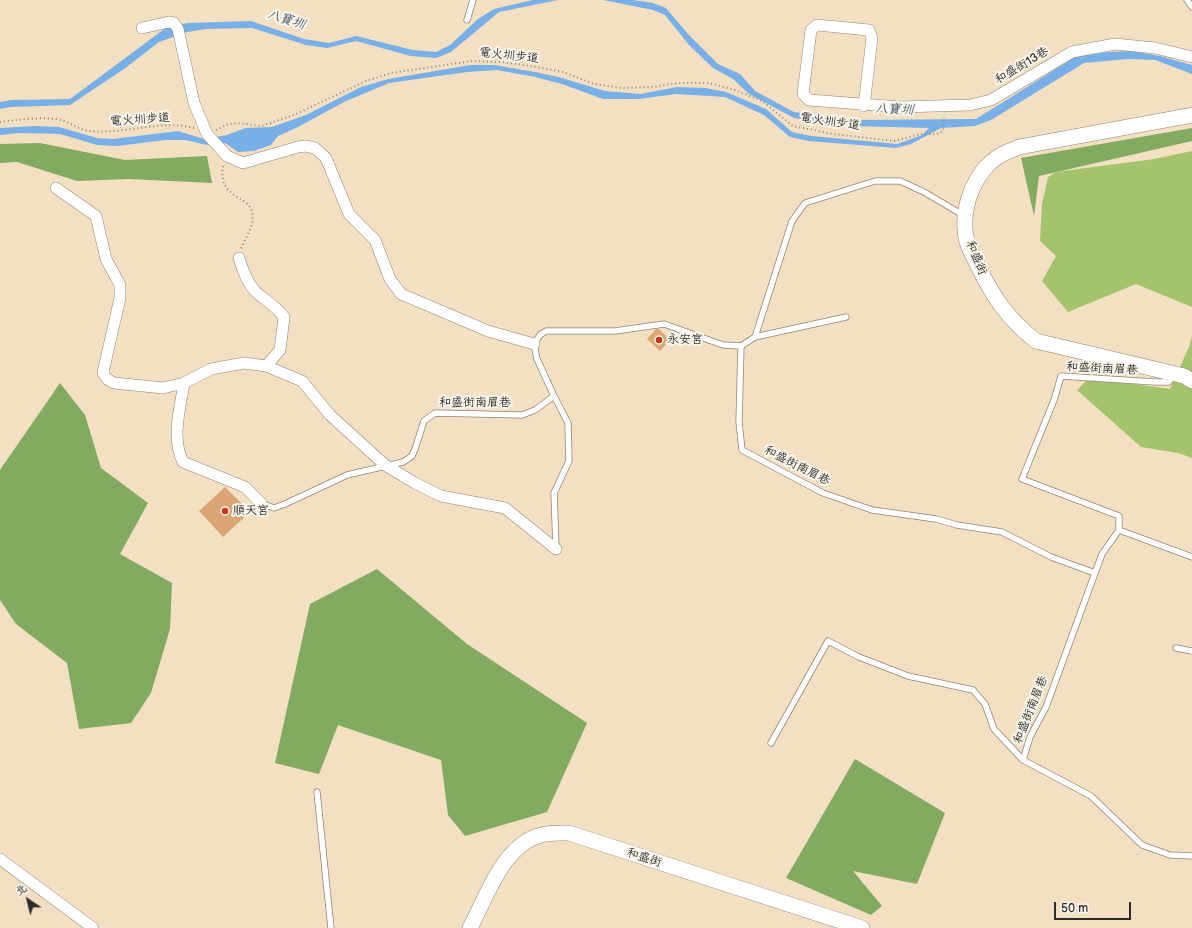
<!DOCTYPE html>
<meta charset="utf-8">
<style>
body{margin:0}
#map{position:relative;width:1192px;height:928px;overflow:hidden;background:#f3dfc2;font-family:"Balsamiq Sans","LXGW WenKai TC",sans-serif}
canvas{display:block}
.north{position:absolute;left:8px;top:880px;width:40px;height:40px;-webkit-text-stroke:3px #fbf7ec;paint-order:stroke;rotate:325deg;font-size:11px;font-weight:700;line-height:16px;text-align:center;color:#2b2b2b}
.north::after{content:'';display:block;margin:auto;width:14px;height:18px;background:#2b2b2b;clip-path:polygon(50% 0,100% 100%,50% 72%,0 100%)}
.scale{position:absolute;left:1054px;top:902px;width:77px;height:18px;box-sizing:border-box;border:2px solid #2b2b2b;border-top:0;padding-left:5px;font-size:12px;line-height:14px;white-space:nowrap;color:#2b2b2b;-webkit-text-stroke:3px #fbf7ec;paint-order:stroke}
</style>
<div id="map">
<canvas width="1192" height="928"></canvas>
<div class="north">北</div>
<div class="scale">50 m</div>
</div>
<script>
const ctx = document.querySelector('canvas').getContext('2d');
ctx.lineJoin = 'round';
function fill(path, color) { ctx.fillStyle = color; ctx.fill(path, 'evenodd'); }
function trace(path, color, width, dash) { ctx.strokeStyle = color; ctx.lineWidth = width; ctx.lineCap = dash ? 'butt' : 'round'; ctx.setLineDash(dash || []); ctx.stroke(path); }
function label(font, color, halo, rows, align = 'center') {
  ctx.font = font + ' "Balsamiq Sans","LXGW WenKai TC",sans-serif'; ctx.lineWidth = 4; ctx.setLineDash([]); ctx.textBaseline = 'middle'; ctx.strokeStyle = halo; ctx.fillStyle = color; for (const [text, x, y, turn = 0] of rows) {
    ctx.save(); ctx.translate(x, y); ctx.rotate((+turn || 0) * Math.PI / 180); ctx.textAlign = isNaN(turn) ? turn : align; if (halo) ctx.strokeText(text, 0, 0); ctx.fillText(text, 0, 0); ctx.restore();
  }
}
fill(new Path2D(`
 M1192,151V307L1136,284L1068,312L1042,281L1056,256L1040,241L1042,204L1048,177L1056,172L1154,159Z
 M1192,336V458L1178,453L1141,447L1077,390L1089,378L1170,389L1189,347Z`), '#a3c46c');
fill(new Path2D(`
 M1192,128V141L1039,176L1034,216L1021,158Z
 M40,143L125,160L207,156L212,183L129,179L77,181L17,162L0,163V144Z
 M60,383L85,415L101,468L148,503L120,554L172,583L170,629L151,693L131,723L79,729L67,663L16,624L0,600V470Z
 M377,569L467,644L587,723L547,812L465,836L448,815L441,760L338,725L319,774L275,763L310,604Z
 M855,759L945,813L917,884L853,871L882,906L871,915L786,878Z`), '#82aa60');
fill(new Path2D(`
 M533,0H558L499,12L451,52L436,58L411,56L356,41L327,48L306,45L252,28L206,29L187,32L159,42L124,69L70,105L11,107L0,109V102L11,100L70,99L167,27L188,23L251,21L304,39L329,43L356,36L413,50L436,52L450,45L478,19L494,9Z
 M603,0H633L653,3L666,8L688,34L718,64L740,74L755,91L794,112L855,120L976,119L1075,57L1108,52L1132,51L1160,56L1192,65V74L1155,60L1129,59L1084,63L991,120L975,126L941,128L911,144L896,148L809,141L790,137L764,115L725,97L676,94L639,99H603L562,84L535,77L497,70L467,72L389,83L344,102L296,128L278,136L271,145L254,151L238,152L225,143L207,145L185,140H165L118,146L97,145L60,134L20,133L0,135V128L33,126L59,127L97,138L113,139L178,131L204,139L227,135L245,128L272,127L306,115L361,87L388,79L471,65H494L535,72L562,78L605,91L640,94L677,87L706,88L726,92L766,109L792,132L811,136L897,144L922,135L929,128L851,126L794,118L749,94L733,79L713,68L689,45L665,15L653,10Z`), '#78afe7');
fill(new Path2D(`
 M656,329H659L670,340L660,351L647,339Z
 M225,487L250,512L223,537L199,511Z`), '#daa675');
const lane = new Path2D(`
 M1187,0L1192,7
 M467,20L473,0
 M755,337L846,317
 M741,346L739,422L742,450L823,493L872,510L936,519L957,525L1002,532L1051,557L1095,573
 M1174,375L1169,382H1155L1061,376L1054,400L1022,479L1119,516V530L1102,554L1046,707L1030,737L1023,760L1091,796L1142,845L1170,855L1192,856
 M554,396L568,423L569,461L554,493L556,548
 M261,503L274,508L285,504L347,475L403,462L412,456L415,449L424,421L435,413L522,415L535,410L554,396L537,359L534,344L540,335L546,331H615L664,324L723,345L741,346L755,337L792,221L805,203L875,181H900L924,192L963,215
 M1119,530L1192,557
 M1176,648L1192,651
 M771,743L828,641L859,657L908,676L973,690L985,704L994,729L1023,760
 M317,792L331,928`);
const street = new Path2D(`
 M142,28L169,22L174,23L178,29L194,103L207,134L227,156L243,163L298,147L305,146L315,148L326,158L349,214L375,240L390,279L401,294L488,331L534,344
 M864,106L872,38L869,30L817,25L811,30L803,94L809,100L901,107L970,105L991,100L1072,52L1115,44L1155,48L1192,57
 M56,188L96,216L106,259L120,285V298L104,368L103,373L107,379L114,383L163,388L184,383L211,369L244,363L266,366L302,381L330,415L385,465L415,483L441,496L505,508L556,549
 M239,258C243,271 248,285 258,294C268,302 277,307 284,317L280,350L266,366
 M184,383C180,409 171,438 183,462L245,487L261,503
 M0,859L93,928`);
const secondary = new Path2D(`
 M1192,115L1019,147C1009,151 998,155 990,163C970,182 960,215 967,242C969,249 974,257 977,264C993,297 1007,318 1036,341L1184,376L1192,381
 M470,928C487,896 503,845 541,835C550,832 560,833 569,833L862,928`);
trace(lane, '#8f8576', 7);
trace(street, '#8f8576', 12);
trace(secondary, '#8f8576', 16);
trace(new Path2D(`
 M0,122C15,120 47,116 61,120C71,123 79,130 90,131C124,135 160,119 194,128
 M216,130L229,124L240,123L261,126L279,120L296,114L366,81L391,73L472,61L501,62L531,66L563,72L594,84L622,88L653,87L678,83H709L735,90L762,101L793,126L833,134L894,141L921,134H937L943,131L944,117
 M223,166C217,205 258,191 252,223C250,232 244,241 241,249`), '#8f8576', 2, [1, 3]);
trace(lane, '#fff', 5.5);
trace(street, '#fff', 11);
trace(secondary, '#fff', 15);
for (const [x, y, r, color] of [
 [659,340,4,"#c8321e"],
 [225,511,4,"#c8321e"]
]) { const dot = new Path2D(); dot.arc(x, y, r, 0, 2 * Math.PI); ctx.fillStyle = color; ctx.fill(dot); trace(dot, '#fbf7ec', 1.5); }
label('12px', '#2b2b2b', '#fbf7ec', [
 ["電火圳步道",509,56,6],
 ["和盛街13巷",1022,66,-31],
 ["電火圳步道",140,120,-4],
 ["電火圳步道",830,122,8],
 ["和盛街",976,258,67],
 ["和盛街南眉巷",1102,369,3],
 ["和盛街南眉巷",475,403],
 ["和盛街南眉巷",797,466,27],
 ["和盛街南眉巷",1031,710,-68],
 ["和盛街",644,858,18]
]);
label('12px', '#2b2b2b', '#fbf7ec', [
 ["永安宮",667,340],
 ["順天宮",233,511]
], 'left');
label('italic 13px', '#46596d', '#fbf7ec', [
 ["八寶圳",286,20,17],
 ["八寶圳",894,110,2]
]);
</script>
